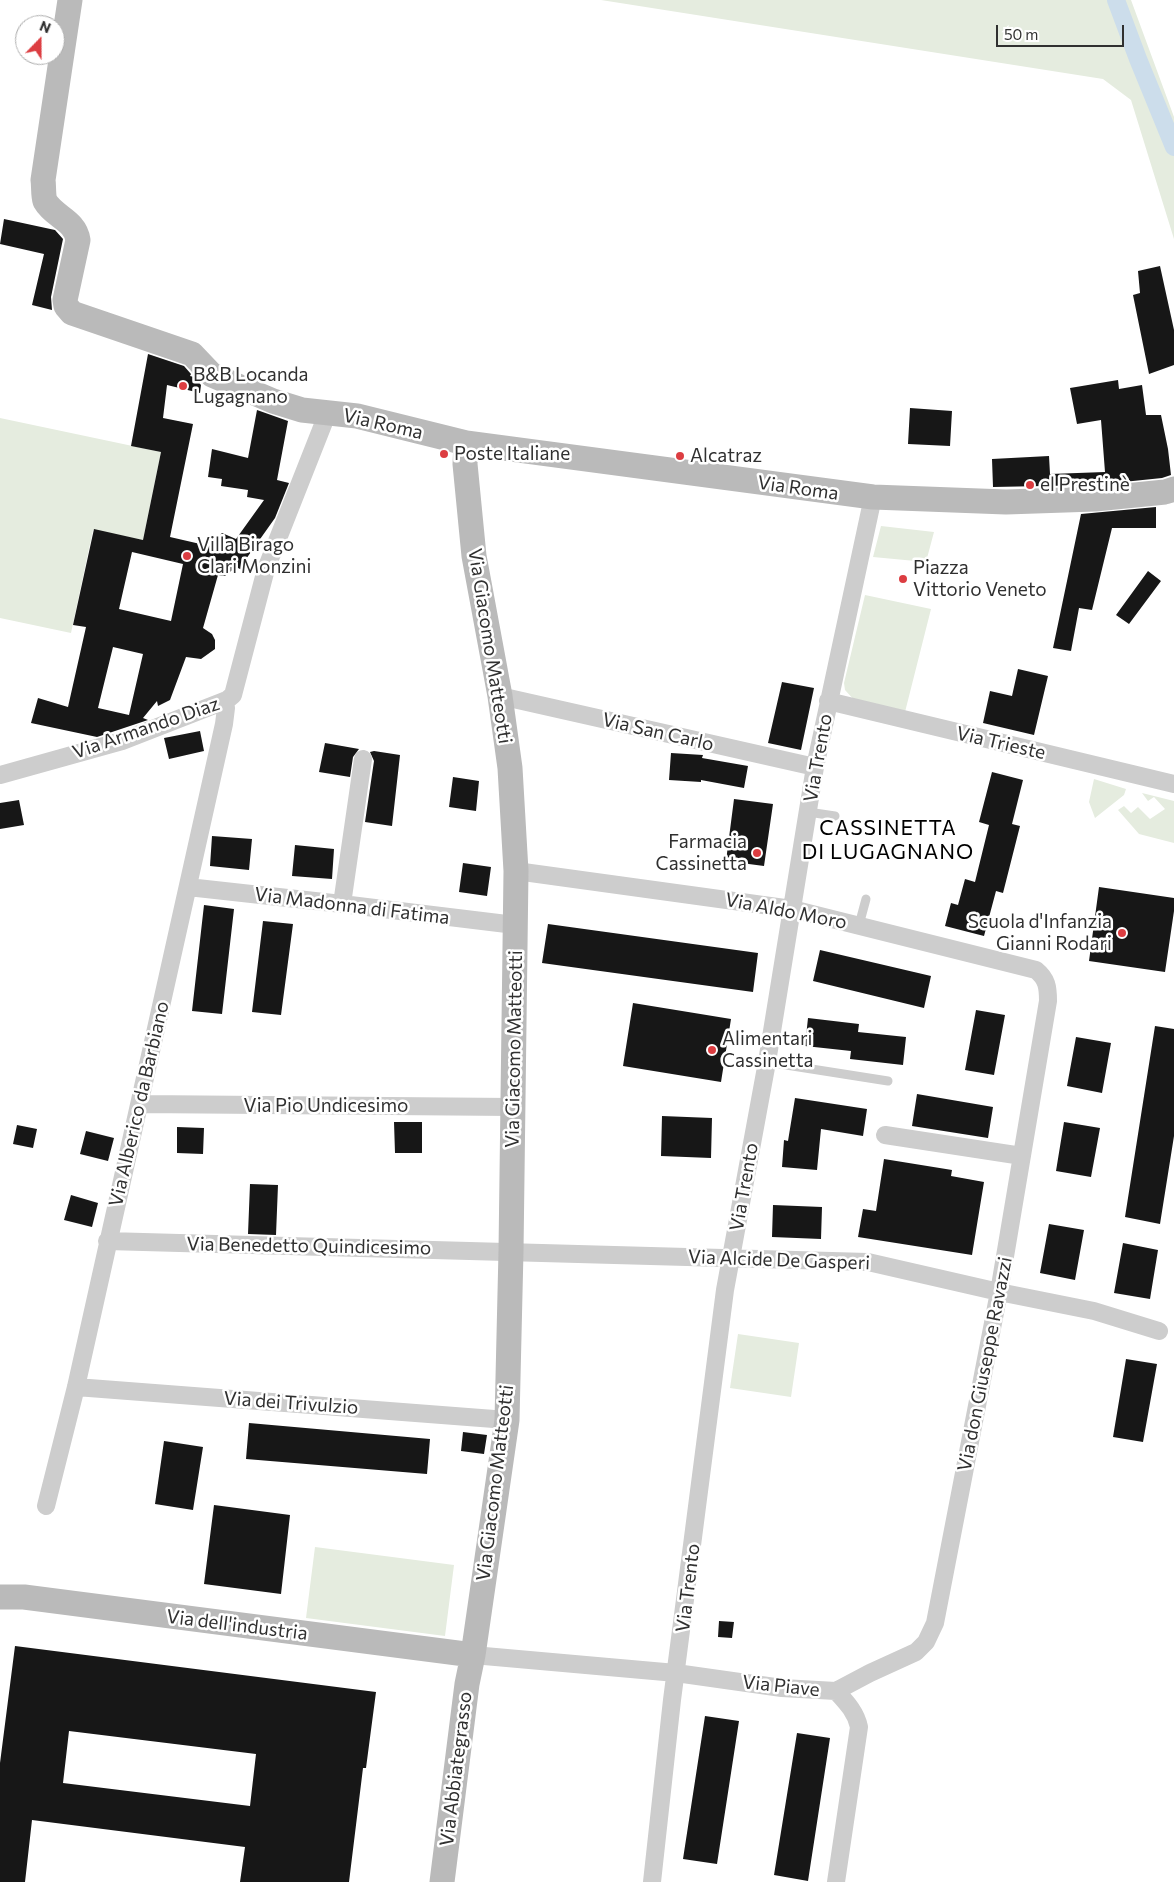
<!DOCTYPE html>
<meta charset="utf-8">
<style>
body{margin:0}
#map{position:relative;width:1174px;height:1882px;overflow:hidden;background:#fff;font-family:Commissioner,sans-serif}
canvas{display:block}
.north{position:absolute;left:15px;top:15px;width:50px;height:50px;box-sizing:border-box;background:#fff;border:1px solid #acacac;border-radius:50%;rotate:22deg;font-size:14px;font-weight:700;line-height:20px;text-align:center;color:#303030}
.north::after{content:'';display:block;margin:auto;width:18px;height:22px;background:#dc3d41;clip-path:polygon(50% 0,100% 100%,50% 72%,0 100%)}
.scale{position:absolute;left:996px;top:25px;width:128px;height:22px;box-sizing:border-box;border:2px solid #303030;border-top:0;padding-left:6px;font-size:15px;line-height:18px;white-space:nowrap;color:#303030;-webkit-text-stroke:4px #fff;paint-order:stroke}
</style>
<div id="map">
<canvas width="1174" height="1882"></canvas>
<div class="north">N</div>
<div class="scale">50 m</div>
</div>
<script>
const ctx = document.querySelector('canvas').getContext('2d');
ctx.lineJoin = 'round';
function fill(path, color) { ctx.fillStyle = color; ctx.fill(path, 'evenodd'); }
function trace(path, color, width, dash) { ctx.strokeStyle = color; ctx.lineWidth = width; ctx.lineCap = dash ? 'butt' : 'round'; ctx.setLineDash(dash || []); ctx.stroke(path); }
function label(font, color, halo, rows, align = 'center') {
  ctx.font = font + ' Commissioner,sans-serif'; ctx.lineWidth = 5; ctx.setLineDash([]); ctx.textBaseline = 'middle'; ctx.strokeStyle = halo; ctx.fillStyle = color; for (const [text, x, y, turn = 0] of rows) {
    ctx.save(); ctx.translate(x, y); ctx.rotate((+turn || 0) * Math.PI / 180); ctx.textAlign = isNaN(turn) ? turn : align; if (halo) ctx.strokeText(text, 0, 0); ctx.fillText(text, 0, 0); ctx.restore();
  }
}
fill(new Path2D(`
 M601,0H1131L1174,117V239L1131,100L1103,79Z
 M0,418L161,452L143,540L93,530L71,633L0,618Z
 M881,526L934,532L926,562L873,557Z
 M865,595L931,609L905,712L855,701L845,690L844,683Z
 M1094,779L1126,789L1124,795L1095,818L1089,802Z
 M1142,793L1174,801V843L1139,834L1118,810L1124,806L1131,813L1138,807L1150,819L1165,809L1154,797L1148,801Z
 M738,1334L799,1343L791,1397L730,1388Z
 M315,1547L454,1565L445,1636L306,1618Z`), '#e5ecdf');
trace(new Path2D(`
 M1116,0L1138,59L1174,147`), '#ccddeb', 18);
fill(new Path2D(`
 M4,219L55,230L63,239L51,297L52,310L32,305L44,254L0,244Z
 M1160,266L1174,330V365L1149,374L1133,295L1140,293L1138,271Z
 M148,354L184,366L191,374L190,376L194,377L201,385L200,393L167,385L163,418L193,424L170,537L209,546L222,533L236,539L264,500L247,497L248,490L221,486L222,479L208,477L212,449L248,458L257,410L288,421L277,480L289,483L275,518L246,559L242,570L236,567L225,576L218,575L203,628L212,634L215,640V649L201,659L186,657L170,700L158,706L157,701L143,718L148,720L97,737L31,723L38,698L68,707L86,627L73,625L94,529L143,540L161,452L131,446ZM132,552L183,564L171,621L119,609ZM113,647L143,654L129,715L98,708Z
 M1118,380L1119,389L1142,385L1146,415H1161L1168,449L1171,475L1162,478L1094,485L993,487L992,459L1049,456L1050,474L1105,472L1101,420L1077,424L1070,388Z
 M910,408L952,411L950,446L908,444Z
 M1156,507V528H1112L1092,610L1079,608L1071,651L1053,648L1081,514Z
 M1148,571L1161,581L1129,624L1116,615Z
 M1018,669L1048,676L1034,735L983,723L990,691L1012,696Z
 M782,682L814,688L801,750L768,743Z
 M200,731L204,751L169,759L164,738Z
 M325,743L359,749L353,757L350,777L319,772Z
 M374,751L400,755L392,826L365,822L374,761L370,752Z
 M671,753L703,755L702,758L748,766L744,788L701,780V782L669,780Z
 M992,772L1023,780L1012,824L1020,826L1003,893L996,891L984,936L945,926L951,903L958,905L965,879L975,882L989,825L979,822Z
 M453,777L479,781L476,811L449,807Z
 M734,799L773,804L764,866L726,861Z
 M19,800L24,825L0,829V803Z
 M212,836L252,839L249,870L210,866Z
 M295,845L334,849L332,879L292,876Z
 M463,863L491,867L487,896L459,892Z
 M1099,887L1174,898V911L1165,972L1089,961Z
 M204,905L234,909L222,1014L192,1011Z
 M263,921L293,924L281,1015L252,1012Z
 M548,924L758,953L753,992L542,963Z
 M820,950L931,976L924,1008L813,981Z
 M633,1003L731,1019L721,1082L623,1066Z
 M976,1010L1005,1015L994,1075L965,1070Z
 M808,1018L859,1024L858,1032L906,1037L903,1065L850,1059L851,1051L805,1046Z
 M1155,1026L1174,1029V1136L1160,1224L1125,1217Z
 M1076,1037L1111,1043L1102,1093L1067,1086Z
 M917,1094L993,1107L988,1138L912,1126Z
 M795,1098L867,1109L863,1136L821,1129L817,1170L782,1167L784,1140L788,1141Z
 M662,1116L712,1118L711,1158L661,1156Z
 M394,1122H422V1153H395Z
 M1064,1122L1100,1128L1091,1177L1056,1171Z
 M17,1125L37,1129L33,1148L13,1144Z
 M177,1127L204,1128L203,1154L177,1153Z
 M86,1131L114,1138L108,1161L80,1154Z
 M884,1159L952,1170L951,1176L984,1182L972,1255L858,1237L863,1209L876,1211Z
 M250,1184L278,1185L276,1235L248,1234Z
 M71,1195L98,1203L92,1227L64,1220Z
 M773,1205L822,1207L821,1239L772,1237Z
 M1049,1224L1084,1230L1075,1280L1040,1273Z
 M1123,1243L1158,1250L1150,1299L1114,1293Z
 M1126,1359L1157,1364L1143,1442L1113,1437Z
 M249,1423L430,1439L427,1474L246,1459Z
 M463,1432L487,1435L484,1454L461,1451Z
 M164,1441L203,1447L193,1510L155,1504Z
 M214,1505L290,1515L281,1594L204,1584Z
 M719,1621L734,1622L732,1638L718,1637Z
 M15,1646L376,1692L366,1768H363L349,1882H240L245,1847L32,1820L25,1882H0V1763ZM69,1731L256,1754L250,1806L63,1783Z
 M705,1716L739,1721L717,1864L683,1859Z
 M797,1733L830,1738L808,1881L774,1875Z`), '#171717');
trace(new Path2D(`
 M808,812L835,816
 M859,925L866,899
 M767,1062L888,1081`), '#cdcdcd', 9);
trace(new Path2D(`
 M500,696L815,767
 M828,701L1174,784
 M0,775L122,741L227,700L233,695L266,569L328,412
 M516,871L792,909L1036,970C1047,979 1048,987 1048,1001L999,1292L935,1623L926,1642L916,1652L870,1673L836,1691
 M188,887L342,904L515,925
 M342,904L363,759
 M140,1104L513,1107
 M885,1135L1022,1156
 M107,1241L868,1262L999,1292L1094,1311L1159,1331
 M76,1387L507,1420
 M46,1506L76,1387L224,724L226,708L224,701
 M473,1655L676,1673L782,1688L836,1691C846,1702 856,1712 859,1727L836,1882
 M652,1882L672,1700L725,1290L767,1062L815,767L873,497`), '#cdcdcd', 18);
trace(new Path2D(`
 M70,0L43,180C44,186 43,195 45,201C54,217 75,220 78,240L65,300L66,306L72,313L192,354L212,375L273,401L302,410L357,416L466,443L873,497L1006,502L1095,499L1165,492L1174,489
 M0,1597H24L473,1655
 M442,1882L467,1684L473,1655L507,1420L511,1251L516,871L510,768L500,696L474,556L465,464L466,443`), '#bababa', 25);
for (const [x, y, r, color] of [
 [183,386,5,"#dc3d41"],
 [444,454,5,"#dc3d41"],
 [680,456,5,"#dc3d41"],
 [1030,485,5,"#dc3d41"],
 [187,556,5,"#dc3d41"],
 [903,579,5,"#dc3d41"],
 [757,853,5,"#dc3d41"],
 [1122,933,5,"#dc3d41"],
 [712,1050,5,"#dc3d41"]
]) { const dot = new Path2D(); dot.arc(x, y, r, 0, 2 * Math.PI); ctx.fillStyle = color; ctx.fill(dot); trace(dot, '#fff', 2); }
label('19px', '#303030', '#fff', [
 ["B&B Locanda",193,375],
 ["Lugagnano",193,397],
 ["Poste Italiane",454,454],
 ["Alcatraz",690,456],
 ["el Prestinè",1040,485],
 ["Villa Birago",197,545],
 ["Clari Monzini",197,567],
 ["Piazza",913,568],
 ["Vittorio Veneto",913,590],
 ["Farmacia",747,842,"right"],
 ["Cassinetta",747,864,"right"],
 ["Scuola d'Infanzia",1112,922,"right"],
 ["Gianni Rodari",1112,944,"right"],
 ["Alimentari",722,1039],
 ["Cassinetta",722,1061]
], 'left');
label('19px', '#303030', '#fff', [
 ["Via Roma",383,424,13],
 ["Via Roma",798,488,8],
 ["Via Giacomo Matteotti",490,646,81],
 ["Via Armando Diaz",146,728,-19],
 ["Via San Carlo",658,732,13],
 ["Via Trieste",1001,743,13],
 ["Via Trento",818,758,-80],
 ["Via Madonna di Fatima",352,906,7],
 ["Via Aldo Moro",786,911,11],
 ["Via Giacomo Matteotti",514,1049,-89],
 ["Via Alberico da Barbiano",139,1104,-77],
 ["Via Pio Undicesimo",326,1106],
 ["Via Trento",744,1187,-80],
 ["Via Benedetto Quindicesimo",309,1246,1],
 ["Via Alcide De Gasperi",779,1260,2],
 ["Via don Giuseppe Ravazzi",985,1364,-79],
 ["Via dei Trivulzio",291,1403,4],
 ["Via Giacomo Matteotti",495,1483,-83],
 ["Via Trento",688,1588,-83],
 ["Via dell'industria",237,1625,7],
 ["Via Piave",781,1686,6],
 ["Via Abbiategrasso",456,1769,-83]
]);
ctx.letterSpacing = '1px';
label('21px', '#000', '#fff', [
 ["CASSINETTA",888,828],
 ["DI LUGAGNANO",888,852]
]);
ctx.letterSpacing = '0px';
</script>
